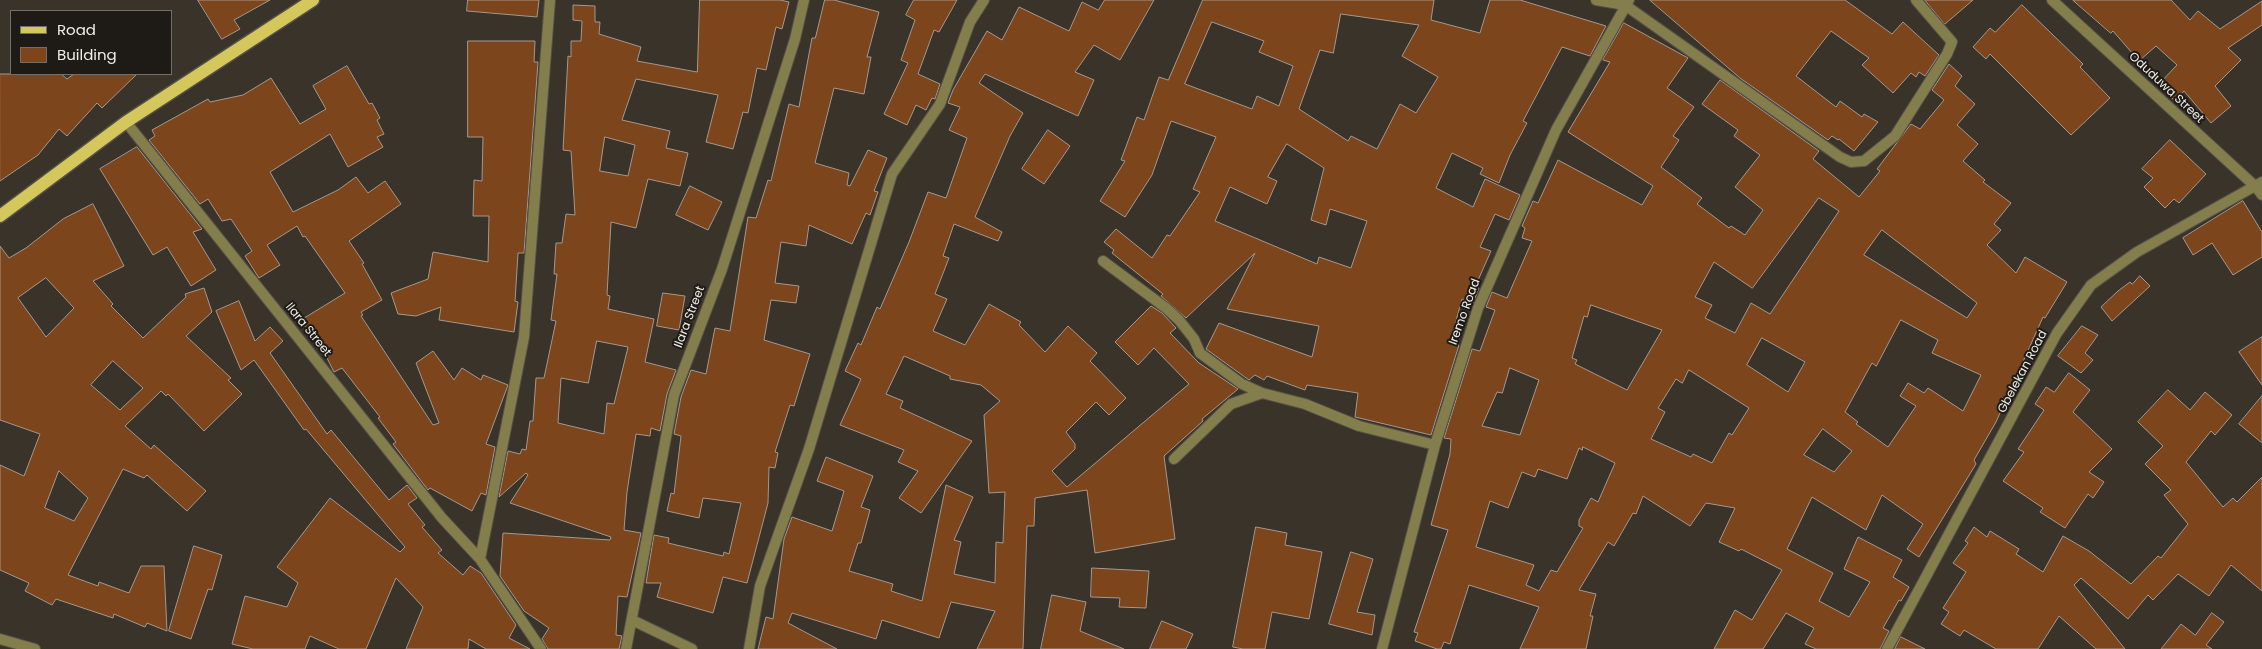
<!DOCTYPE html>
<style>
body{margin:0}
#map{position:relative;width:2262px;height:649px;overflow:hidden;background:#39332a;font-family:Poppins,sans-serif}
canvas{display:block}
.legend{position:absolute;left:10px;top:10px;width:162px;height:65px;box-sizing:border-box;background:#1e1b17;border:1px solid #726f6a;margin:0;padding:6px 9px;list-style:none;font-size:15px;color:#f1ede7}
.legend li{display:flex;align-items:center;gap:10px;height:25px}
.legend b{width:25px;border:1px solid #726f6a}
</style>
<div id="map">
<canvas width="2262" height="649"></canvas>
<ul class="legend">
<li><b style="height:6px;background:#d4c75b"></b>Road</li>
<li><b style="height:14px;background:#7c451b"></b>Building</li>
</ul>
</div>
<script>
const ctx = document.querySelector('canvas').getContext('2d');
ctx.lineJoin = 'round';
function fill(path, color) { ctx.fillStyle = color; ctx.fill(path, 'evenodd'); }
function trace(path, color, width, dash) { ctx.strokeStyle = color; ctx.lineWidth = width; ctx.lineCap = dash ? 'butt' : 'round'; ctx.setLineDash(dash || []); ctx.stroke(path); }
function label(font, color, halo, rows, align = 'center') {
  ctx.font = font + ' Poppins,sans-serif'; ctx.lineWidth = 4; ctx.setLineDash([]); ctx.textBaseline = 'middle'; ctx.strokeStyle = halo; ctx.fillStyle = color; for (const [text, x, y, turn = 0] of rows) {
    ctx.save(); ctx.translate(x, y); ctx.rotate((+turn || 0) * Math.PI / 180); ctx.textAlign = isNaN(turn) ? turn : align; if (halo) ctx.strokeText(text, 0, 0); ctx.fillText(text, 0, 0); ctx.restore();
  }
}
const building = new Path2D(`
 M198,0H270L234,20L240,29L222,39Z
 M468,0H539L537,17L467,11Z
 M700,0H780L789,2L782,29L776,27L766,70L757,68L748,113L743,112L733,149L706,142L718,95L636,79L622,120L670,131L666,148L688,153L680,186L648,179L636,228L611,222L607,295L610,296L608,309L654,319L645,362L676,370L667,394L660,431L651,428L650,436L636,434L627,492L624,530L641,533L627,597L618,596L616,635L622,636L619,649H548L542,639L549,628L524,611L500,576L503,533L610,540L611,537L510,503L528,475L526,473L499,497L508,451L520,454L522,449L526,450L530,421H533L536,378H544L556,321L551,320L557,274H554L556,243H562L566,214L575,215L571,151L563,150L568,56L571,57V41H581L582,21L573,20V5L595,6V22H600L599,34L641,47L637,61L697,72ZM605,137L635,145L628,176L600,171ZM597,341L628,347L614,404L607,403L604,434L558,423L561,378L588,383Z
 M825,0H834L879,12L867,57H871L864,94L834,88L815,163L849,173L847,185L850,186L868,150L887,158L874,191L878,192L870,215L866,213L852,244L809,225L806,246L781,242L775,283L799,286L796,303L771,300L764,340L810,354L794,406L790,405L775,452L778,453L775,468L769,467L768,503L747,583L723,577L713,613L657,597L661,583H646L654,535L669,538L668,543L723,556L724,552L729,554L741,503L703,498L699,518L667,511L671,493L674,494L681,436L674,434L681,397L691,370L706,374L715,328L730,331L748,217L756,218L768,180L771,181L789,104L799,107L812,38H815Z
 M914,0H957L939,32L934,30L918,74L940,84L935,99L932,98L926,110L916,105L907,125L884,114L908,63L901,60L915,20L906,15Z
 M1105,0H1154L1120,60L1094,45L1075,72L1094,80L1078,116L985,74L979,83L1023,113L1010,136L975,217L1002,232L998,241L954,224L943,256L949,258L935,294L947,299L933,331L965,345L989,304L1021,322L1019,325L1045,352L1068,326L1097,353L1090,361L1126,398L1109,415L1096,402L1066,432L1075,444V449L1052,471L1067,487L1189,384L1154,348L1138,365L1115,342L1151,306L1162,313L1176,328L1170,333L1199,363L1238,389L1202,419L1203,421L1164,456L1175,539L1095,553L1087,490L1035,498L1034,526H1027L1023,649H977L995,611L951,602L939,638L882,620L876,639L792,613L788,623L837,649H758L766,617L773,619L784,539L792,517L832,531L844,491L817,481L826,457L873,476L861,507L870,510L861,543H858L849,571L893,584L891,591L922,601L946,485L973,497L954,540L961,542L954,574L995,583L996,542L1003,543L1005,492L989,493L984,415L1000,401L981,385L950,379V376L904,356L886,394L903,401L900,408L972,441L921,513L899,498L918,471L898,462L904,450L840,425L861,379L845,371L858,343L861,345L877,307L880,309L909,242L928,192L946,198L967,138L949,130L960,107L948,103L953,90L987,31L1002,40L1019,7L1069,31L1082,2L1098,10Z
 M1203,0H1434L1431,20L1480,33L1490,0H1520L1606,26L1590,56L1562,47L1523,121L1527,123L1510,155L1499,183L1480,174L1483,168L1452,153L1436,188L1473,207L1485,179L1520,195L1509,220L1495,214L1480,247L1491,251L1475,287L1479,288L1473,303L1462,299L1450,343L1459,345L1431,435L1355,417L1358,393L1307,385L1305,390L1267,376L1264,380L1255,375L1249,380L1206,349L1219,323L1312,357L1319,326L1227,309L1255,253L1186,318L1161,296L1163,294L1112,253L1114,250L1104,242L1116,229L1152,258L1167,235L1170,236L1200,192L1193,189L1216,137L1171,121L1152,175L1125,217L1100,201L1125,161L1121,160L1137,117L1144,120L1159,77L1168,80ZM1341,14L1419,25L1402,56L1438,77L1416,113L1400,104L1377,149L1351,136L1348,141L1299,109L1320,50L1333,53ZM1212,22L1264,41L1259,52L1293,66L1279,106L1257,96L1252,109L1185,84ZM1287,144L1324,168L1311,220L1326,225L1330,209L1367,221L1351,268L1319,257L1317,264L1215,221L1230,187L1267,204L1277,181L1268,177Z
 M1650,0H1845L1892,34L1903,22L1939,55L1925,76L1919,72L1916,77L1911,73L1893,93L1862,65L1869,58L1831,31L1796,76L1836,107L1840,101L1862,117L1864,114L1878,122L1854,151L1839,139L1838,140L1832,136L1828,140L1740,78Z
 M1925,0H1973L1945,24Z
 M2073,0H2171L2190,20L2198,11L2220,29L2262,1V25L2228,48L2241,60L2215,86L2231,106L2211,123L2184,91L2175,101L2158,85L2177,65L2156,46L2139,61L2113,31L2111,33Z
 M2022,5L2083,64L2080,67L2110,98L2071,135L1990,54L1986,59L1973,47L1990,28L1995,32Z
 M1624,23L1688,58L1667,88L1694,107L1673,136L1679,140L1661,167L1702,198L1697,204L1729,228L1731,226L1745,235L1763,210L1735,187L1760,155L1734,136L1738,130L1702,104L1720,80L1819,151L1813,159L1859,197L1880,171L1877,169L1911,124L1920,129L1944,100L1932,90L1949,64L1962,76L1955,86L1975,104L1957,125L1978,144L1963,161L1985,180L1983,182L2011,203L1994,224L2001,230L1987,245L2016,273L2025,257L2067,282L2045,318L2043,317L1996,422L1974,460L1976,464L1919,557L1907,549L1923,524L1882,495L1866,530L1812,497L1787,549L1833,573L1819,601L1849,617L1870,582L1844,569L1858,537L1902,560L1893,577L1909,587L1901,601L1899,600L1883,628L1889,631L1880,649H1816L1805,644L1814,628L1786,613L1763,649H1714L1735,610L1752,620L1782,570L1741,549L1739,551L1719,542L1735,508L1706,503L1690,526L1643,496L1636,514L1633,513L1614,546L1608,542L1579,590L1596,594L1590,616H1593L1586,649H1520L1539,607L1469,585L1450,644L1444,642L1441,649H1437L1415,641L1418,633L1414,632L1448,530L1431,525L1450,454L1451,439L1444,438L1472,349L1480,351L1495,310L1486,307L1492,292L1507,298L1532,241L1522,238L1525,228L1522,226L1533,201L1538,203L1558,160L1642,205L1653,186L1568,132L1610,62L1603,60ZM1819,198L1839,211L1770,314L1751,303L1735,333L1705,318L1712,305L1695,297L1714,262L1752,288ZM1882,230L1977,303L1967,318L1864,255ZM1591,305L1662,330L1627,390L1575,364L1577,360L1572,358L1584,316L1587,317ZM1901,320L1938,340L1932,353L1981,375L1963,411L1928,388L1924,393L1908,383L1900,396L1916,406L1888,447L1856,424L1858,422L1845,412L1872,363L1876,366ZM1762,338L1805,362L1788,392L1747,365ZM1510,368L1539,380L1520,435L1482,426L1497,392L1502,393ZM1689,370L1749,408L1732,435L1729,433L1712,463L1693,454L1691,457L1651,439L1665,412L1658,408L1676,379L1682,383ZM1823,429L1852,451L1834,472L1804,455ZM1583,447L1615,463L1598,502L1591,498L1579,520V526L1583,528L1557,572L1551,570L1539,591L1526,585L1534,565L1476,547L1490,501L1508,508L1522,472L1535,477L1538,469L1567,479L1579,448L1582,450Z
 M468,41H535L534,62H538L524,253H518L515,301L518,302L514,332L439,320L441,307L416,316L398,314L391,293L428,279L433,252L488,262L489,216H473L474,180L482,181L483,137H468Z
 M347,66L369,104L372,103L380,118L377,120L384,134L377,137L383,147L348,167L330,134L270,172L293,212L338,190L356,177L368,193L385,181L401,204L349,241L364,263L362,264L382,300L361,312L363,315L361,316L433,425L439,423L416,363L433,351L454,380L462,368L481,380L483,375L508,385L486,444L495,447L486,495L481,493L472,511L430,488L428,490L393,444L396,442L378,418L380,417L342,368L334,372L319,342L316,344L301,320L345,293L305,236L303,237L297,226L267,245L280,265L259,278L245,256L252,251L231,219L222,221L208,199L200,204L149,140L155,136L152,130L208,99L210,102L243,95L271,78L300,124L326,109L313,86Z
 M0,74H61L67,79L74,74H137L102,108L97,103L67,136L59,129L38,155L0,181Z
 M1048,130L1070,146L1044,184L1022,169Z
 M2170,140L2206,174L2179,203L2174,199L2165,208L2144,187L2153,178L2142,169Z
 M137,147L202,229L193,232L216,270L191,286L167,247L153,255L100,169Z
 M690,186L722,202L708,230L676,215Z
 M2243,201L2262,232V257L2233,275L2212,243L2193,255L2183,238Z
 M93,204L124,266L93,281L113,304L111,306L143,338L186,297L185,294L204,288L212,312L186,336L231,378L228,380L242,394L204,431L168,394L166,396L161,391L125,426L151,449L154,445L206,491L187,511L147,475L144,478L123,469L68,575L98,586L99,582L129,593L141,566H164L167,631L147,623L145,627L114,614L113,618L56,599L52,605L25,591L29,583L0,570V465L24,476L40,434L0,420V246L9,258L26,248L63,219ZM46,278L74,308L46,337L18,298ZM113,361L143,388L120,410L91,385ZM59,471L88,498L74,521L45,508Z
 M2140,276L2150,286L2112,321L2101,307L2118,291L2130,282L2132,284Z
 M663,293L685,296L679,330L657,326Z
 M239,301L255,341L270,327L283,341L270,353L327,434L331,430L389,500L407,485L417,498L408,504L425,525L422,527L442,550L438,553L463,575L470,566L481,573L516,625L509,638L530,649H486L469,639L468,649H406L423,607L396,578L366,649H339L310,636L305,649H253L232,644L245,596L287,607L298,583L277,567L330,498L400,552L405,547L306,429L304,430L254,360L241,370L216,311Z
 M2082,326L2098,335L2085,353L2093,360L2081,373L2058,356Z
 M2262,337V385L2239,352Z
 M2069,373L2090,390L2073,412L2112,449L2089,472L2104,482L2093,498L2088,494L2065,528L2040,512L2043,508L2003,481L2024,452L2018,449L2044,410L2035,404L2046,387L2054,392Z
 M2168,390L2190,410L2205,392L2232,415L2215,435L2211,431L2186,462L2223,507L2233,498L2237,502L2262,477V591L2231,565L2209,596L2178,574L2153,600L2148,595L2128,619L2081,578L2074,585L2125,649H2096L2059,616L2038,649H1996L1964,630L1960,636L1941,624L1949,612L1943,608L1966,572L1953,563L1968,543L1965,541L1974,527L1987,537L1990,531L2019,549L2016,554L2043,572L2063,536L2089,551L2131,584L2158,556L2161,558L2188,524L2164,495L2171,490L2145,464L2163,446L2138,422Z
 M2262,396V443L2239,424Z
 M1256,527L1287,533L1285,545L1322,552L1309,619L1272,612L1265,649H1243L1233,647Z
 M194,546L222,555L212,590L208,589L191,639L169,631Z
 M1351,552L1373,559L1357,612L1375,615L1372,635L1329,624Z
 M1092,568L1149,571L1146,608L1119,607L1120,598L1091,597Z
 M1052,595L1086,602L1080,631L1124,649H1041Z
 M2212,613L2224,622L2206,645L2212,649H2161L2181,624L2195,635Z
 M1162,621L1193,634L1186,649H1150Z
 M1901,637L1925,649H1895Z`);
fill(building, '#7c451b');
trace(building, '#a49890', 1);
const street = new Path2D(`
 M1596,0L1625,5L1840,157L1851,162L1864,161L1895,136L1947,54L1952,42L1916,0
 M2052,0L2256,187L2262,195
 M126,122L442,518L480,559L541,649
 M1103,261L1166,308L1179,320L1194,339L1200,353L1242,384L1262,393L1305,404L1359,426L1435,445
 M1174,459L1231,404L1262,393
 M480,559L524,337L550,0
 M632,620L692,649
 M0,639L35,649
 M626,649L674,395L722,269L795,39L804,0
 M749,649L760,586L809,449L892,174L940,104L970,22L984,0
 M1382,649L1435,445L1478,308L1556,130L1629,0
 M1887,649L2057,333L2091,285L2137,252L2262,182`);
const primary = new Path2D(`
 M0,216L126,122L313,0`);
trace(street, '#565148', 12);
trace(primary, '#565148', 15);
trace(street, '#847e4d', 10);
trace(primary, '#d4c75b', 12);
label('12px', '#f1ede7', '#1e1b17', [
 ["Oduduwa Street",2166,88,43],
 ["Iremo Road",1465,312,-70],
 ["Ilara Street",690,317,-69],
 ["Ilara Street",308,330,51],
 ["Gbelekan Road",2023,372,-62]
]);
</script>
